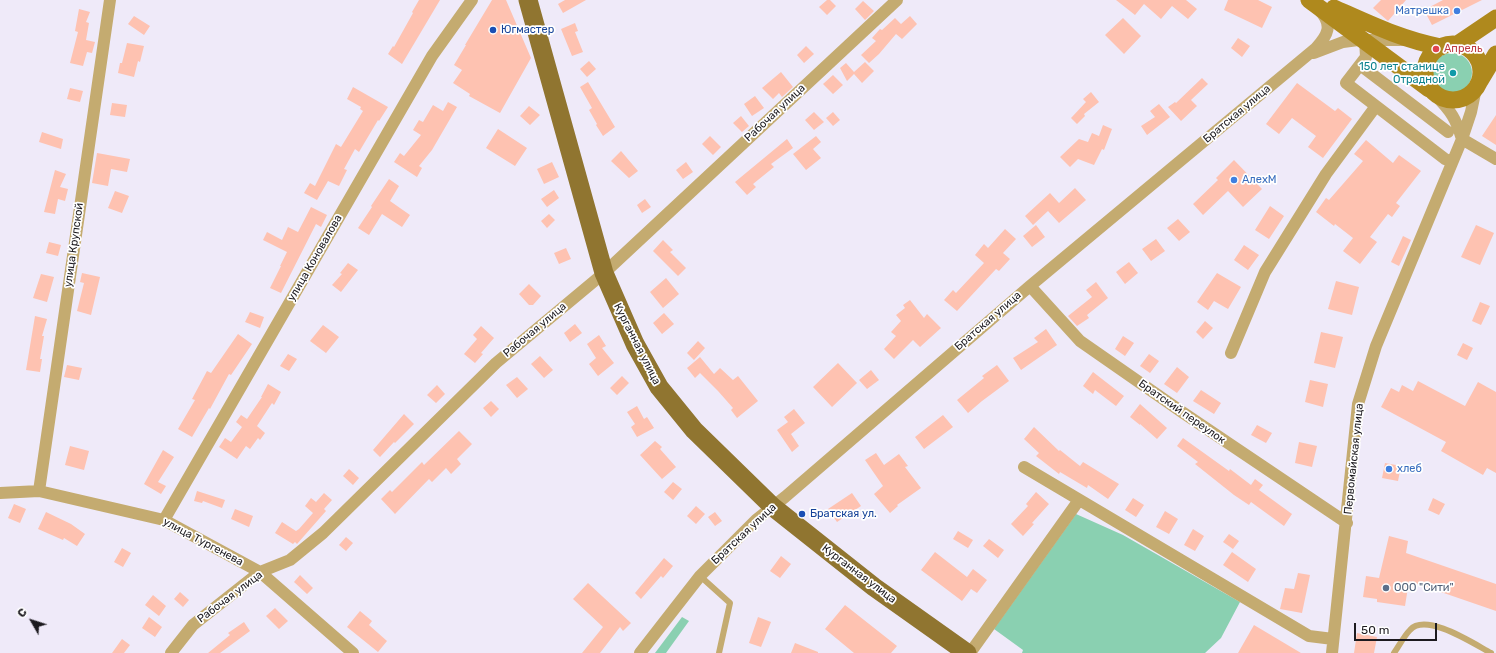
<!DOCTYPE html>
<meta charset="utf-8">
<style>
body{margin:0}
#map{position:relative;width:1496px;height:653px;overflow:hidden;background:#efeaf9;font-family:Rubik,sans-serif}
canvas{display:block}
.north{position:absolute;left:12px;top:601px;width:40px;height:40px;-webkit-text-stroke:3px #fff;paint-order:stroke;rotate:309deg;font-size:11px;font-weight:700;line-height:16px;text-align:center;color:#1c1a1f}
.north::after{content:'';display:block;margin:auto;width:14px;height:18px;background:#1c1a1f;clip-path:polygon(50% 0,100% 100%,50% 72%,0 100%)}
.scale{position:absolute;left:1354px;top:623px;width:83px;height:18px;box-sizing:border-box;border:2px solid #1c1a1f;border-top:0;padding-left:5px;font-size:12px;line-height:14px;white-space:nowrap;color:#1c1a1f;-webkit-text-stroke:3px #fff;paint-order:stroke}
</style>
<div id="map">
<canvas width="1496" height="653"></canvas>
<div class="north">С</div>
<div class="scale">50 m</div>
</div>
<script>
const ctx = document.querySelector('canvas').getContext('2d');
ctx.lineJoin = 'round';
function fill(path, color) { ctx.fillStyle = color; ctx.fill(path, 'evenodd'); }
function trace(path, color, width, dash) { ctx.strokeStyle = color; ctx.lineWidth = width; ctx.lineCap = dash ? 'butt' : 'round'; ctx.setLineDash(dash || []); ctx.stroke(path); }
function label(font, color, halo, rows, align = 'center') {
  ctx.font = font + ' Rubik,sans-serif'; ctx.lineWidth = 3.5; ctx.setLineDash([]); ctx.textBaseline = 'middle'; ctx.strokeStyle = halo; ctx.fillStyle = color; for (const [text, x, y, turn = 0] of rows) {
    ctx.save(); ctx.translate(x, y); ctx.rotate((+turn || 0) * Math.PI / 180); ctx.textAlign = isNaN(turn) ? turn : align; if (halo) ctx.strokeText(text, 0, 0); ctx.fillText(text, 0, 0); ctx.restore();
  }
}
fill(new Path2D(`
 M1432 73a20 20 0 1 1 40 0a20 20 0 1 1-40 0Z
 M1076,514L1123,535L1240,602L1221,638L1205,653H1022L1023,650L994,629Z
 M682,617L689,621L666,653H655Z`), '#8ad0b1');
fill(new Path2D(`
 M419,0H440L402,64L388,54L393,46L394,47L413,13L412,12Z
 M492,0H506L531,58L500,113L469,96L470,94L453,83L462,70L454,65L466,45H465Z
 M565,0H586L563,13L558,4Z
 M827,0H830L836,6L827,15L819,7Z
 M1116,0H1186L1197,9L1188,19L1172,6L1161,19L1144,4L1135,15Z
 M1228,0H1258L1272,7L1262,28L1224,10Z
 M1381,0H1406L1388,21L1373,8Z
 M1443,0H1482L1432,25L1424,10Z
 M863,1L874,11L865,20L855,9Z
 M79,9L90,12L86,22L89,23L86,40L95,42L92,53L87,52L83,66L70,63L78,32L75,31Z
 M134,16L150,26L144,35L128,24Z
 M910,16L917,24L902,39L896,34L879,54L869,63L861,55L876,41L872,38L880,29L882,30L895,18L901,24Z
 M1123,18L1141,36L1124,54L1105,35Z
 M575,23L578,31L575,32L583,52L572,56L561,29Z
 M1238,38L1250,46L1242,57L1231,48Z
 M127,43L144,46L140,62L138,61L134,77L118,73L120,63H122Z
 M806,46L814,54L804,63L797,55Z
 M589,61L596,69L587,77L580,69Z
 M865,62L874,71L862,83L854,74L847,81L840,68L846,63L854,72Z
 M781,72L793,87L782,97L779,93L773,99L762,88Z
 M833,75L843,85L833,94L823,84Z
 M1202,78L1208,84L1191,100L1197,106L1181,121L1168,107L1175,102L1176,103Z
 M588,82L615,127L603,136L596,125L597,124L589,110L592,108L580,87Z
 M1297,83L1335,111L1338,108L1352,119L1323,158L1308,147L1316,136L1292,118L1279,134L1266,124Z
 M353,87L388,107L379,121L378,120L359,152L355,149L344,169L347,170L339,186L328,181L317,200L304,193L310,183L315,186L336,144L341,147L363,111L360,109L361,107L347,99Z
 M70,88L83,91L80,102L67,99Z
 M1091,92L1099,102L1084,114L1085,116L1077,124L1071,118L1086,102L1083,99Z
 M755,96L764,108L752,116L744,104Z
 M448,102L457,107L432,150L419,166L422,168L417,177L394,162L400,153L404,156L421,135L413,130L419,120L423,122L433,105L443,111Z
 M112,103L127,105L125,117L110,115Z
 M1159,104L1170,117L1147,135L1141,126L1155,117L1150,111Z
 M529,106L540,115L530,125L520,116Z
 M814,112L824,122L814,130L805,120Z
 M833,112L840,120L833,126L826,118Z
 M1496,115V145L1482,136Z
 M741,116L749,126L742,132L733,123Z
 M1103,125L1112,129L1104,150L1102,149L1094,165L1078,159L1070,167L1060,157L1079,139L1088,142L1092,133L1099,136Z
 M498,129L527,148L515,166L486,148Z
 M42,132L63,139L61,149L39,142Z
 M710,136L721,147L713,155L702,144Z
 M816,136L821,142L813,149L821,158L806,170L793,154Z
 M787,139L793,148L771,164L774,167L753,184L756,187L747,195L735,182Z
 M1366,140L1393,163L1399,155L1421,171L1396,203L1400,206L1392,217L1388,214L1370,237L1377,242L1360,264L1343,251L1353,238L1335,224L1334,226L1316,212L1326,198L1329,200L1363,161L1354,154Z
 M621,151L638,171L629,178L611,161Z
 M97,153L130,159L127,172L111,169L108,186L92,183Z
 M1234,160L1262,189L1243,207L1228,191L1203,215L1193,204L1218,180L1216,178Z
 M552,162L559,177L544,184L537,169Z
 M686,162L693,172L683,179L676,170Z
 M55,170L66,174L60,187L68,189L65,201L58,199L55,214L44,212Z
 M389,179L399,186L390,201L410,215L402,227L382,214L369,235L358,228L372,207L371,206Z
 M1075,188L1086,200L1059,223L1048,211L1033,225L1025,216L1050,193L1059,203Z
 M554,190L559,198L547,207L541,199Z
 M115,191L129,196L122,213L108,208Z
 M645,199L651,207L642,213L637,205Z
 M1270,206L1284,216L1269,239L1255,230Z
 M311,207L327,215L321,227L316,224L281,293L270,288L281,266H280L287,252L263,240L267,232L282,240L288,227L298,232Z
 M549,214L555,220L547,228L541,221Z
 M1178,219L1190,232L1179,241L1167,228Z
 M1036,225L1045,237L1032,247L1023,236Z
 M1476,225L1494,233L1480,265L1461,257Z
 M1005,229L1016,239L1003,253L1010,259L999,271L996,269L957,311L944,300L953,290L956,293L984,263L975,255L984,244L988,248Z
 M1403,236L1411,240L1399,266L1391,262Z
 M1156,239L1165,251L1151,261L1142,249Z
 M663,240L673,250L670,252L686,268L678,276L653,251Z
 M49,242L61,245L58,256L46,253Z
 M1244,245L1259,255L1248,270L1234,260Z
 M566,248L571,259L559,264L554,253Z
 M1129,262L1138,273L1125,284L1116,272Z
 M348,263L358,270L341,292L332,285L342,274L340,273Z
 M82,273L100,277L91,315L77,311L84,283L80,282Z
 M1217,273L1241,287L1228,309L1214,301L1208,310L1197,302Z
 M41,274L54,277L47,302L33,298Z
 M666,278L679,294L663,308L650,292Z
 M1336,281L1359,287L1352,315L1328,309Z
 M1096,282L1108,298L1087,315L1089,318L1077,326L1068,316L1092,297L1086,290Z
 M529,284L541,296L533,305H529L519,294Z
 M910,300L924,318L927,314L941,328L920,347L913,340L894,359L884,349L896,336L891,332L901,321L896,315L905,308L903,305Z
 M1480,302L1490,306L1481,325L1472,321Z
 M250,312L264,317L260,328L245,322Z
 M664,313L674,324L662,334L653,323Z
 M35,316L47,319L42,336H44L40,359H42L40,372L26,370Z
 M1205,321L1213,328L1203,339L1196,332Z
 M575,324L582,333L570,342L564,333Z
 M323,325L339,337L326,353L310,341Z
 M481,326L494,338L481,353L483,354L475,363L464,354L477,339L473,335Z
 M1046,329L1057,345L1021,370L1013,358L1038,342L1034,338Z
 M1321,332L1343,337L1335,368L1314,363Z
 M238,334L252,344L231,375L229,374L210,409L209,408L192,437L178,429L195,400L192,399L207,371L211,373Z
 M599,335L606,346L602,348L614,363L598,376L589,364L596,358L587,344Z
 M1123,336L1134,343L1125,356L1115,349Z
 M698,341L705,348L694,360L687,353Z
 M1463,343L1473,348L1467,360L1457,355Z
 M288,354L297,359L289,371L280,366Z
 M1149,354L1159,361L1150,373L1140,366Z
 M540,356L553,370L544,378L531,364Z
 M700,357L714,374L720,368L733,380L738,376L758,401L737,418L731,410L733,408L718,391L700,373L695,378L687,368Z
 M838,363L857,383L832,407L813,387Z
 M67,365L82,368L79,380L64,377Z
 M997,365L1009,381L982,401L968,413L957,400L984,378L982,376Z
 M1177,367L1189,377L1177,393L1164,384Z
 M871,370L879,380L867,389L859,380Z
 M1093,372L1124,396L1116,406L1095,390L1093,394L1083,386Z
 M622,376L629,383L617,395L610,388Z
 M517,377L528,389L517,398L506,385Z
 M1310,380L1328,384L1323,407L1305,402Z
 M1418,381L1465,406L1478,382L1496,392V473L1487,468L1483,475L1441,451L1446,442L1381,407L1391,388L1399,392L1402,385L1413,391Z
 M268,384L281,392L274,405L272,403L257,426L265,433L260,440L258,438L250,449L246,446L237,459L219,447L225,438L231,442L242,427L236,422L241,415L247,419L262,397H261Z
 M437,385L445,394L436,403L427,395Z
 M1201,390L1221,403L1214,414L1193,401Z
 M491,401L499,409L491,417L483,408Z
 M1140,404L1167,428L1157,439L1140,424V425L1130,417Z
 M637,406L644,419L647,417L654,428L637,437L631,427L635,424L627,412Z
 M794,409L805,423L791,434L799,446L792,452L777,430L788,422L784,417Z
 M404,414L414,424L395,443L394,442L380,457L373,450Z
 M943,415L953,427L924,449L915,437Z
 M1257,425L1272,433L1266,443L1251,435Z
 M1034,427L1059,451L1060,450L1080,466L1083,462L1119,484L1108,499L1088,485L1087,488L1060,472L1059,474L1036,456L1039,453L1024,439Z
 M459,431L472,444L457,459L461,464L451,474L446,468L432,482L429,479L395,514L381,499L390,490L392,492L422,462L424,465Z
 M1183,438L1229,471L1230,469L1251,485L1255,479L1263,485L1259,490L1292,514L1284,526L1251,502L1249,505L1234,495L1195,464L1198,462L1177,446Z
 M655,441L662,447L660,449L676,467L662,479L640,455Z
 M1299,442L1317,446L1312,467L1295,463Z
 M70,446L89,451L84,470L65,465Z
 M163,450L174,457L158,482L166,486L161,494L144,484Z
 M876,453L884,465L899,454L908,466L905,467L921,488L897,505L898,506L890,513L874,494L883,486L865,460Z
 M1385,463L1401,466L1398,481L1382,478Z
 M349,469L359,478L353,485L343,476Z
 M673,482L682,489L673,500L664,492Z
 M197,491L225,500L222,508L203,501L202,503L194,501Z
 M1036,492L1049,504L1032,523L1034,524L1023,536L1011,524L1028,506L1026,504Z
 M324,493L332,500L324,509L326,511L297,544L295,542L293,544L275,533L282,522L296,531L299,529L313,513L305,506L311,498L316,502Z
 M852,493L861,506L837,522L828,509Z
 M1133,498L1144,505L1136,517L1125,510Z
 M1433,498L1445,504L1439,515L1428,510Z
 M14,504L26,509L20,523L8,518Z
 M696,506L705,514L696,524L687,516Z
 M235,509L253,516L249,527L231,519Z
 M1165,511L1178,519L1169,534L1156,527Z
 M46,512L71,524L85,534L77,546L64,538L63,540L38,529Z
 M715,512L722,521L715,526L708,517Z
 M1193,529L1204,536L1195,551L1184,545Z
 M958,531L973,540L968,548L953,539Z
 M1229,534L1239,541L1233,549L1223,542Z
 M1389,536L1408,541L1406,553L1496,584V611L1409,581L1405,606L1377,602V599L1363,597L1366,576L1379,578Z
 M346,537L353,543L346,551L339,545Z
 M989,539L1004,550L998,558L983,546Z
 M122,548L131,553L123,567L114,562Z
 M935,552L967,577L973,569L987,580L977,593L971,589L962,601L921,570Z
 M1232,552L1256,569L1248,582L1223,565Z
 M781,556L791,564L780,578L770,571Z
 M664,558L673,566L663,578L661,576L641,599L635,593Z
 M1298,573L1310,575L1302,613L1280,609L1285,588L1294,589Z
 M300,575L313,588L307,594L294,582Z
 M588,583L631,623L623,631L620,627L600,653H582L603,627L573,599Z
 M180,592L189,600L183,607L174,599Z
 M153,595L166,606L159,616L145,605Z
 M845,605L897,646L891,653H854L825,629Z
 M275,608L288,621L279,629L266,616Z
 M360,611L372,621L369,625L387,641L378,652L347,627Z
 M149,617L162,627L155,637L142,628Z
 M758,617L771,622L761,647L749,643Z
 M244,622L250,631L220,653H208L230,635L228,633Z
 M1254,625L1301,653H1238Z
 M1357,633L1377,637L1374,653H1354Z
 M122,639L130,645L124,653H112Z
 M795,643L818,652V653H791Z`), '#fec2b1');
trace(new Path2D(`
 M700,576L730,603L719,653
 M1394,653C1399,646 1404,636 1410,630C1426,612 1474,644 1491,653`), '#c4ab70', 6);
trace(new Path2D(`
 M1365,40L1366,57L1346,83L1445,159L1452,162
 M1314,53L1343,42L1358,40H1403
 M1360,65L1448,132
 M1436,96C1451,111 1456,119 1462,139
 M1462,139L1496,159
 M1030,286L1080,341L1182,412L1347,523
 M1231,353L1265,272L1326,174L1376,106
 M1024,467L1309,636L1333,639
 M39,491L110,0
 M0,493L39,491L164,520L260,572L353,653
 M164,520L432,56L472,0
 M171,653L193,625L260,572L290,560L323,533L496,363L604,273L897,0
 M640,653L700,576L756,520L785,497L1030,286L1316,48C1328,35 1333,25 1320,11
 M970,653L1079,500
 M1332,653L1358,404L1376,346L1462,139L1471,112L1476,88`), '#c4ab70', 12);
trace(new Path2D(`
 M1309,0L1429,89
 M1334,8C1370,24 1403,40 1441,47
 M1425 72a28 28 0 1 1 56 0a28 28 0 1 1-56 0Z
 M1456,45L1496,18
 M1480,81L1496,54`), '#af891d', 17);
trace(new Path2D(`
 M528,0L604,273L635,344L659,387L694,430L773,507L874,587L967,653`), '#907530', 19);
for (const [x, y, r, color] of [
 [1457,11,4,"#3f7fe0"],
 [493,30,4,"#1a4fb4"],
 [1436,49,4,"#e0444e"],
 [1453,73,4,"#0f9aa8"],
 [1234,180,4,"#3f7fe0"],
 [1389,469,4,"#3f7fe0"],
 [802,514,4,"#1a4fb4"],
 [1386,588,4,"#5c6f8a"]
]) { const dot = new Path2D(); dot.arc(x, y, r, 0, 2 * Math.PI); ctx.fillStyle = color; ctx.fill(dot); trace(dot, '#fff', 1.5); }
label('11px', '#366cbe', '#fff', [
 ["Матрешка",1449,11,"right"],
 ["АлехМ",1242,180],
 ["хлеб",1397,469]
], 'left');
label('11px', '#164399', '#fff', [
 ["Югмастер",501,30],
 ["Братская ул.",810,514]
], 'left');
label('11px', '#be3a42', '#fff', [
 ["Апрель",1444,49]
], 'left');
label('11px', '#0d838f', '#fff', [
 ["150 лет станице",1445,67],
 ["Отрадной",1445,80]
], 'right');
label('11px', '#1c1a1f', '#fff', [
 ["Рабочая улица",775,113,-43],
 ["Братская улица",1237,114,-40],
 ["улица Крупской",74,245,-82],
 ["улица Коновалова",315,258,-60],
 ["Братская улица",988,321,-41],
 ["Рабочая улица",535,330,-40],
 ["Курганная улица",637,344,63],
 ["Братский переулок",1182,412,35],
 ["Первомайская улица",1354,459,-84],
 ["Братская улица",744,534,-43],
 ["улица Тургенева",203,542,28],
 ["Курганная улица",859,574,37],
 ["Рабочая улица",230,597,-37]
]);
label('11px', '#4e5e75', '#fff', [
 ["ООО \"Сити\"",1394,588]
], 'left');
</script>
